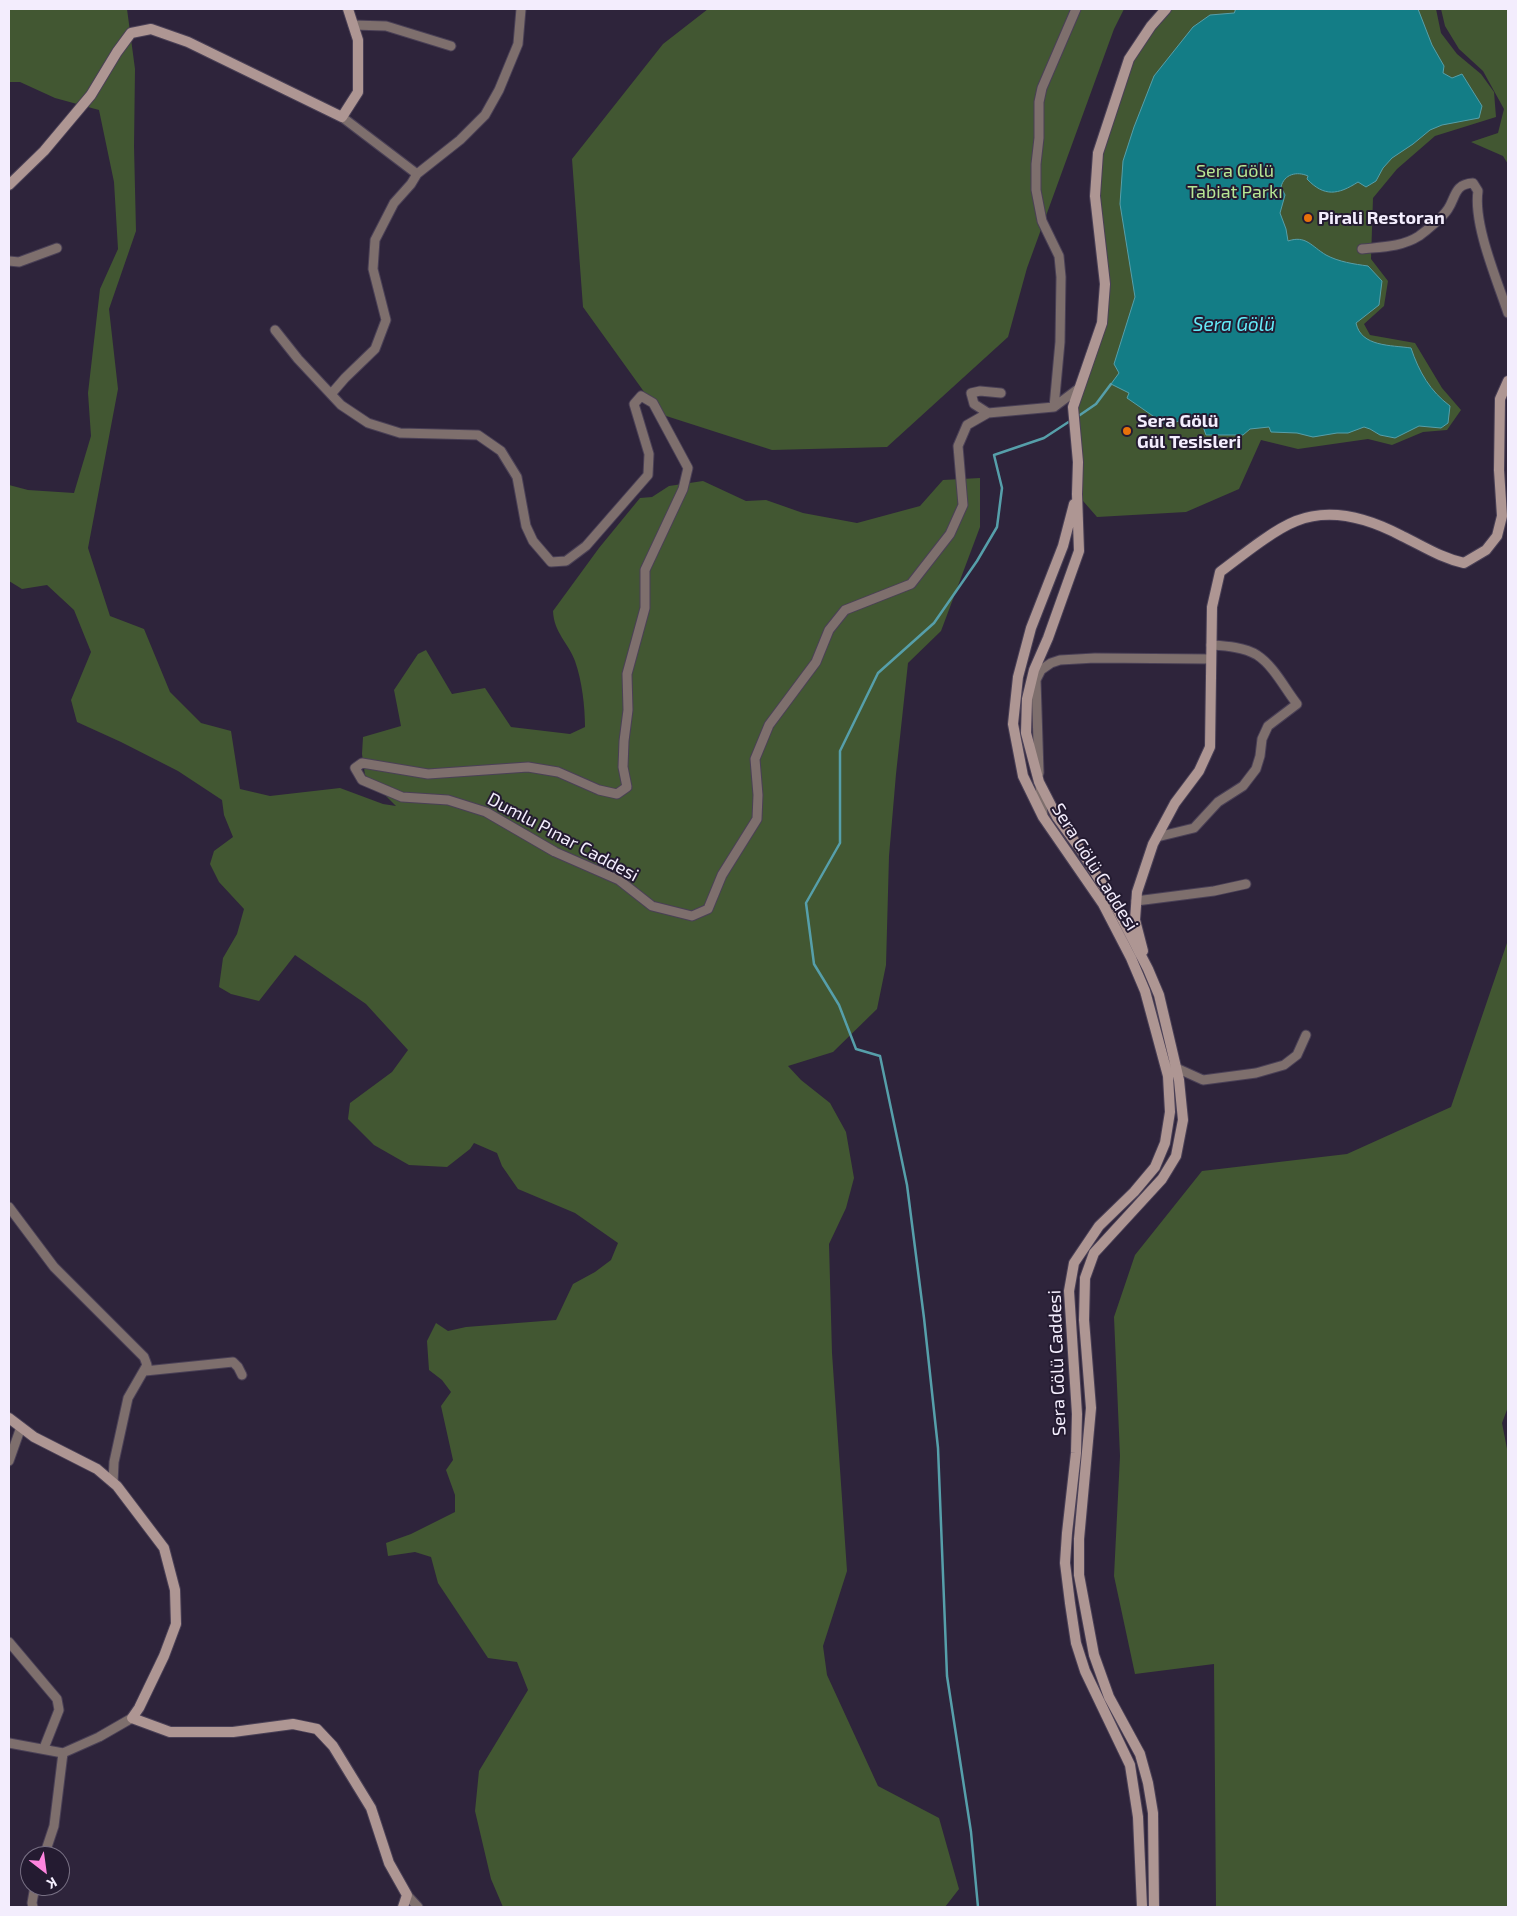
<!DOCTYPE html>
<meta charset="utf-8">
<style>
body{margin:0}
#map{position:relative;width:1517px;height:1916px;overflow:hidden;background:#2e243b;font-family:"Exo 2",sans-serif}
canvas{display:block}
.frame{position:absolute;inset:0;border:10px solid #f3edfd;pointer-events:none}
.north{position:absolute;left:20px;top:1846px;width:50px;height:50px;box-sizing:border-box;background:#241b31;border:1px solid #776f83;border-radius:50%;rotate:150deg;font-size:14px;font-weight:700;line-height:20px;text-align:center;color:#f3edfd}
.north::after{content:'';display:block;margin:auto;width:18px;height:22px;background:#fe85df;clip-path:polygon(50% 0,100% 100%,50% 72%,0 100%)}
</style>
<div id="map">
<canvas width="1517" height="1916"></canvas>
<div class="frame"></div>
<div class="north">K</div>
</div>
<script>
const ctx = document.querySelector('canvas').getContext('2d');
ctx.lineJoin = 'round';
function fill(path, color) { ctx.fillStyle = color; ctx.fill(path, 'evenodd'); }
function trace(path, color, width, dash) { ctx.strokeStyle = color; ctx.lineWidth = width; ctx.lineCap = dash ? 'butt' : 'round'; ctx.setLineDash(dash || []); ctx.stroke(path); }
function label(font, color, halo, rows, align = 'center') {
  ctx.font = font + ' "Exo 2",sans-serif'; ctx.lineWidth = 4; ctx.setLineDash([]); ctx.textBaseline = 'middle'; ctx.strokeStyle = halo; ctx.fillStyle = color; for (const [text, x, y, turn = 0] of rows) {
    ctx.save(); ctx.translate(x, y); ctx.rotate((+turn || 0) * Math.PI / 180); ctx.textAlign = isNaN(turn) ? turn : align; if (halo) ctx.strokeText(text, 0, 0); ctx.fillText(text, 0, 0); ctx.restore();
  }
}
fill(new Path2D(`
 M9,9H127L135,69L134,146L136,231L109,309L118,389L88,548L110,616L144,629L170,692L201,723L231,731L240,789L270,796L340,788L383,804L396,806L365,775L362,754L363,737L401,726L394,690L418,654L426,650L452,694L485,688L511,727L570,734L585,727C585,706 582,681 575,661C568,642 554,633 553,611L599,548L640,498L652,497L669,486L703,481L746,501L766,500L803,513L857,523L920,506L943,480L980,478V527L941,631L908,663L896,774L889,856L886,965L877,1009L833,1052L788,1066L801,1080L830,1103L846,1132L854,1178L846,1208L829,1244L832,1353L847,1571L823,1646L827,1675L878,1786L939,1818L959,1889L945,1907H503L491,1879L475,1811L479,1771L528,1690L517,1662L488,1658L438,1583L431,1557L415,1552L388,1556L386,1543L411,1534L455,1512V1495L446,1470L453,1460L441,1406L451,1392L442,1380L429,1370L427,1341L436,1323L448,1331L466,1327L556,1320L573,1284L595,1272L611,1260L618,1243L575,1213L518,1189L502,1166L497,1153L474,1143L470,1149L447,1167L409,1165L374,1145L348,1119L350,1103L392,1072L408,1050L366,1004L295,955L259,1001L231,994L219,987L223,958L237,934L244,909L219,882L210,864L214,851L233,837L224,815L222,800L178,771L121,742L77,722L71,700L91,652L74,610L47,585L22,589L9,581V485L28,490L74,493L91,436L88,393L100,289L118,249L114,182L99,110L55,98L20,82H9Z
 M708,9H1124L1114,29L1027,268L1008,337L887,447L772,450L660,414L583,307L572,159L663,44Z
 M1166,9H1436L1441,33L1457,54L1481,74L1494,92L1496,117L1435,136L1397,169L1373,198L1371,259L1388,281L1384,306L1364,324L1370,335L1415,343L1442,388L1461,410L1447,430L1423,432L1392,445L1368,439L1298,449L1261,440L1239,489L1186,512L1097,517L1077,494L1073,407L1102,323L1095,196L1098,153L1129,59Z
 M1441,9H1508V164L1503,156L1471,142L1498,133L1504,109L1483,71L1459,49L1445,26Z
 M1508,940V1407L1502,1423L1508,1454V1907H1216L1214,1664L1135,1674L1114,1576L1120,1456L1114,1317L1135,1255L1202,1171L1347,1154L1451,1107Z`), '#425732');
const water = new Path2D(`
 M1236,9H1418L1432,45L1444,66L1443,73L1452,78L1462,74L1482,106L1479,118L1442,125L1430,130L1413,144L1392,158L1383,168L1376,181L1366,187L1358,182C1338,195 1324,197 1307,179L1308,176C1297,171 1284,174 1281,187L1285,195L1280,213L1286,229L1288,241C1306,235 1311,246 1326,255C1339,262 1354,264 1368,266L1382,281L1379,305L1356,323C1361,347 1391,345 1411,348C1419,372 1430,391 1450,406L1448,423L1441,428L1419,426L1395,438L1380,435L1370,429L1364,427L1348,433H1337L1313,437L1297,433L1271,432L1269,427L1250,429L1243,435H1206L1200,418L1195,416L1166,425L1127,398L1129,393L1111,384L1119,373L1114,364L1135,297L1120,204L1123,161L1134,127L1154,76L1193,27L1210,15L1234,13Z`);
fill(water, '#137d86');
trace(water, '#569faa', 1);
trace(new Path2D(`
 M1077,417L1096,404L1111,384
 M978,1907L971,1832L947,1676L938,1448L924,1318L907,1185L880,1056L856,1049L839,1005L814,964L806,903L840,843V751L878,673L934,623L977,561L997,527L1002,488L994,455L1044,438L1070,421`), '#569faa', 2.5);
const street = new Path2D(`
 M353,25L386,26L451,46
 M417,174L460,140L485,115L499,90L518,44L521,9
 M1362,249C1381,247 1402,247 1419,236C1426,231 1443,217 1448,209C1456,197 1454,184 1473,183L1478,191C1473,224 1497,280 1508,313
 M9,261L19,262L57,248
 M275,330L298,359L341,405L368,423L400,433L478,435L501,451L517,477L526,526L533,541L551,562L566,561L586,546L648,475L649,454L634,404L641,396L653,403L688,468L683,489L645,570V608L627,674L628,710L624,741L623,767L627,787L617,794L599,790L558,772L528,767L428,774L362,763L355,768L362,780L402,797L448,800L486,812L555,852L619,880L652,906L692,916L708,909L722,875L757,819L758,795L755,759L769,725L816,662L829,630L845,610L911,584L950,534L963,505L958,446L967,425L988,413L1054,407L1078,389
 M332,393L345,378L375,349L386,320L373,269L375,240L394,203L411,184L417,174L342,117
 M1054,407L1060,342L1061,277L1059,256L1042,221L1036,190V164L1039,138V102L1042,88L1076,9
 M988,413L974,404L971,393L980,391L1001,393
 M1039,773L1036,680L1041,670L1051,663L1060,660L1095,658L1211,659
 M1040,786L1043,815
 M1157,837L1194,828L1218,802L1243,786L1256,769L1260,756L1262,739L1268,726L1297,704C1285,689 1274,666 1257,655C1244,647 1226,646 1211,645
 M1136,901L1214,891L1246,884
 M1172,1066L1203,1080L1256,1073L1284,1065L1297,1055L1306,1035
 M9,1207L54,1267L144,1357L147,1365L128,1398L114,1462L113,1483
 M145,1371L233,1362L238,1367L242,1375
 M9,1461L21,1427
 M9,1642L57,1699L59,1710L44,1748
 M9,1743L63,1753L99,1737L132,1718
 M44,1856L54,1826L63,1753
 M407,1895L418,1907
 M33,1907L32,1903L35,1886`);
const secondary = new Path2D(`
 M9,185L44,151L91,95L117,52L131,33L151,29L188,42L342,117L358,92V40L348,9
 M1074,504L1063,546L1031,628L1018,677L1013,724L1023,776L1043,817L1103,904L1131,958L1145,991L1168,1076L1170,1112L1165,1143L1155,1167L1134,1192L1099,1226L1074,1263L1069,1291L1077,1414L1076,1453L1067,1533L1065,1563L1070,1603L1076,1643L1085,1671L1130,1765L1138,1817L1142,1907
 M1143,951L1135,920L1137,892L1153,844L1175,803L1199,771L1210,747L1212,607L1220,572C1240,557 1273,530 1296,521C1331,507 1370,519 1402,536C1423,546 1441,558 1464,563L1486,550L1497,536L1502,516L1499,470L1500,399L1508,381
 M9,1418L34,1437L97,1469L117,1486L164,1548L175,1590L176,1624L164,1656L139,1708L132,1718L170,1732H233L293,1724L317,1729L333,1746L371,1808L389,1863L407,1895L403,1907
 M1154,1907L1153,1813L1148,1783L1140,1754L1109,1697L1094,1655L1079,1575V1539L1091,1408L1084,1320L1085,1278L1094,1253L1162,1179L1176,1156L1183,1120L1179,1080L1159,995L1148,969L1114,903L1081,850L1057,817L1039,782L1026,733L1027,699L1034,670L1048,638L1079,551L1077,494L1078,462L1073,407L1102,323L1105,284L1095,196L1098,153L1129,59L1151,26L1166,9`);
trace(street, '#4a4056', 11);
trace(secondary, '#4a4056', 12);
trace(street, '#7e6f6d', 9);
trace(secondary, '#ae9693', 10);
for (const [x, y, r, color] of [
 [1308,218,5,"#e8710a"],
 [1127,431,5,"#e8710a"]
]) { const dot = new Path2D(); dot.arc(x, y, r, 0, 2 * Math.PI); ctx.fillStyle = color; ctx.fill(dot); trace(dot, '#241b31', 2); }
label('18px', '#b7e694', '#241b31', [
 ["Sera Gölü",1235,171],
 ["Tabiat Parkı",1235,192]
]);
label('bold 18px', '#f3edfd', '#241b31', [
 ["Pirali Restoran",1318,218],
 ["Sera Gölü",1137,421],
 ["Gül Tesisleri",1137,442]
], 'left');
label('18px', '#f3edfd', '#241b31', [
 ["Dumlu Pınar Caddesi",563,837,28],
 ["Sera Gölü Caddesi",1095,867,58],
 ["Sera Gölü Caddesi",1057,1363,-92]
]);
label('italic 19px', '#64ebf8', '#241b31', [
 ["Sera Gölü",1234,325]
]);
</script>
